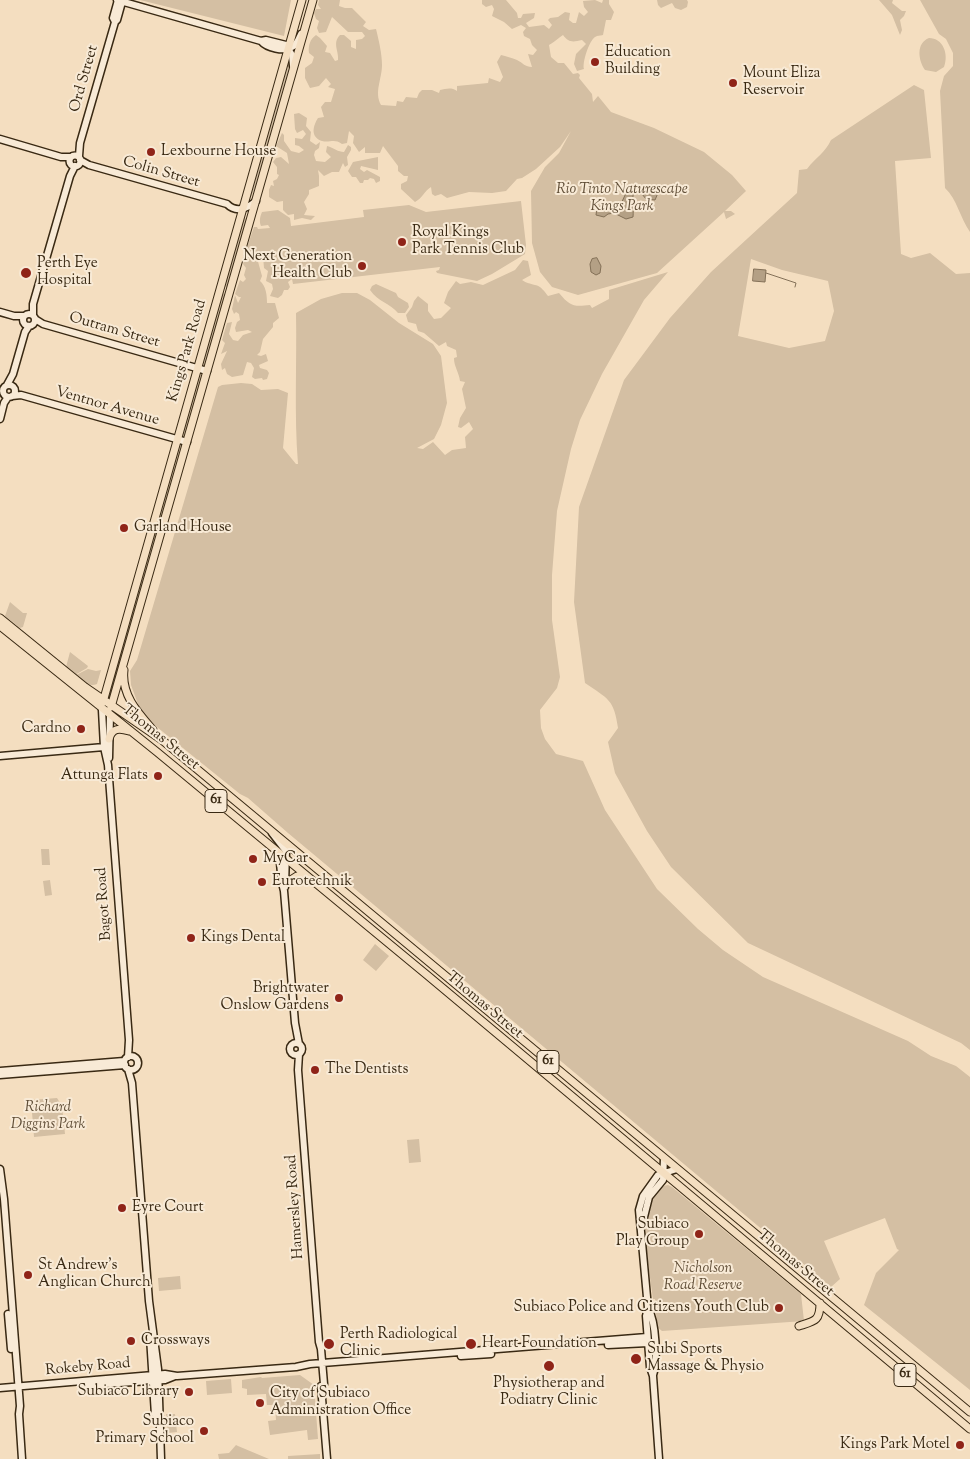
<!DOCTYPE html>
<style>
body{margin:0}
canvas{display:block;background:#f4dec0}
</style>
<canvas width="970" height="1459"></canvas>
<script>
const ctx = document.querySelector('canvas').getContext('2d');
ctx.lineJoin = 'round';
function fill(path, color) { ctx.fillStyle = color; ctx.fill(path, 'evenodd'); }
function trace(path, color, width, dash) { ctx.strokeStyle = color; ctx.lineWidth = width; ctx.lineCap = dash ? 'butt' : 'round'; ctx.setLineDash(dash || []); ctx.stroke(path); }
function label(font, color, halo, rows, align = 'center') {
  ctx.font = font + ' "Sorts Mill Goudy",serif'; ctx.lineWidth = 4; ctx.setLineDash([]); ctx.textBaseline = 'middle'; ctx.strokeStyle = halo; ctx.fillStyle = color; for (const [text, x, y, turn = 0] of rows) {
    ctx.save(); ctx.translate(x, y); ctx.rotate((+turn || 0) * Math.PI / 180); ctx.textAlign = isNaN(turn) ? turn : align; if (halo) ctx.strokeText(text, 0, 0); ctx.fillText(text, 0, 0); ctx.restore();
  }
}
fill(new Path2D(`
 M140,0H291L284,36Z
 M319,0H340L339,6L345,8H352L366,22L363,26L369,30L376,29C379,41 382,54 382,65C382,79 374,92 381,105L396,106L397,101L403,102L406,97L417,98L419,93L422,90H432L439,93L440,90C446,89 451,87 457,91V86L488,83L489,78L500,82L503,77L497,62L501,55C506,56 512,58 517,60C523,63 525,67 532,67L528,54L533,55L537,50L532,45L530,39L524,36L523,32L526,28L521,25L512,29L504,22L492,16L494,9L492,5L486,7L482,4V0H506L517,13L518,18H521L523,14L535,13L534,18L526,23L529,27L544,25L549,29L552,25L548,20L550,18L558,17L565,12L570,13L569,20L573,23H576L579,12L584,16L588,12L584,7L583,1L595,0L602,3L603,0H609V4L614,12L611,20H606L603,35C600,36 598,35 595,37C589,41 582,63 584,69L577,71L574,64L576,54L586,44L582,40C573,42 569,43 563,35C558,38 555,42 549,45L551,57L558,63H564L573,74L578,73L580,75L579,78L592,94L593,102L598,96L611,112L654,128L704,152L732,175L746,191L725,211H731L735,214L726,219L724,212L657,273L578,295L552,287L540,272L532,243L531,191L545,167L559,153L571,131L560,147L536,169L522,178L517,179L506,191L492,193L469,192L447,198L441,194L435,196L432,194L431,187C424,191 423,198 415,202L401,189V184L407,181L408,176H404L398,171V166L383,146L380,153H365V147L359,152L353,143L354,136L349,131L347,143L342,144C334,138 330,143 322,141C310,137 313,126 318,118L324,117L321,107L325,102H331L335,89L328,87L331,84L326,78L319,86L310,88L305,78V68L312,63L314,57L309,53C308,46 310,39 316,35L320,38L327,46L325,52L330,53L335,61L338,60C339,51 332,43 340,35H344L351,41V47L356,49V40L362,39L365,36L362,32H348L332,17L326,32L319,33L317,28L319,21L316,19L314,13L316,9H321L318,5Z
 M657,0H687L688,2L687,7L681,10L675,8L672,3L661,8L658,5Z
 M879,0H893L892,3L902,11H906L904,16L900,20L902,30L900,35L892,15Z
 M920,0H970V232C960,218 957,199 945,188L940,91L944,76L953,66V53L946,39L939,34Z
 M929,38C943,38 949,54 944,67L936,72L925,70C918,60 916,43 929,38Z
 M289,56L291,68L259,177L248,205H247Z
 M914,85L924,90L931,158L895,161L901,254L911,258L930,253L956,274L970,273V1050L961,1043L748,943L671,867L647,831L615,773L608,742L618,728C614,699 608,699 585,683L574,602L579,507L624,380L670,318L711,272L797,193L799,170L807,169C816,157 825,153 831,140ZM751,259L782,270L828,281L834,311L825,341L789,348L738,336Z
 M299,113L307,118L306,126L311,132L310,141L316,145L320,142L319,148L315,151L314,155L316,161L325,162L331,157L326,152L327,146C334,148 338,152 344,152L348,145L351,147V150L347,157L348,165L345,167L343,163L339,172H332L324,176L318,170L319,176V186L309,190V194L304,202L307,209L304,215L315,216L311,220L302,218L294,220V214L288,215L283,210V201L277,202L269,197V190L271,185L274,186L273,181L277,179L279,175L277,174V167L273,162L276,158L281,157L289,164L287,153L276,146L282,133L284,135V141L291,151L299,153L304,150L299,146L295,145V138L302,139L306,134L303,130L297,133L295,129L294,114Z
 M378,157V170L361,166L360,169L364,172L367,170L380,177V181L376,183L374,179L370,178L368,180H364L363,183H360L356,177H352L348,171L353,162Z
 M521,201L526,245L525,254L492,274L477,281L437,273L436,271L439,270L440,267L293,284L292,279L288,282L290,287L288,290H284L282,295L278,298L270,296L273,289L272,284L266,281L268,271L264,268L263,256L257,258L262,276L260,281C266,286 267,295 267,303H275L279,318L273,323V327L263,339L260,352L257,355L261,356L266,354L268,361L259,365L260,368L267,370L269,373L267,379L263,380L262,378L255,379L252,377L254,368L251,363L247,362L243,375L232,377L227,374L225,368L222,370L221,364L227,351L221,354L225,343L222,340L227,323L232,322L229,334L233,340L238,341L243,335L252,332L248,330L236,332L235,328L237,322L240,320L239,314L236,312L234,314L232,309L235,295L238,303L241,297H239L235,294L240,280L243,282L246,279L244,275L246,268L243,264L244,261L248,260L246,252L250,251L247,247L254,227H257L258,229L270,228L268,225L261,226C259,221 260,217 262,212L278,210L290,218L291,226L364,217L363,210L409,205L426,212Z
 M244,215L247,222L228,286L226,287L224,285Z
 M523,260L528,261L531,275L522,280C528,284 529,283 535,285C541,286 545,292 548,296L559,293C570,306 573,307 590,305L592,308L609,299V290L668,272L644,300L602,374L580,420L571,449L557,511L552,575V620L560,677L557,688L540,710L541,728L545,739L556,754L583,761L605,810L657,889L698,929L723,950L763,977L908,1041L931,1056L956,1066L970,1077V1390L864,1305L876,1273L899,1250L897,1249L885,1218L824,1241L840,1279L831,1287L288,833L248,798L240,794L142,715L131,685L130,671L137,660L218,387L222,385L241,383L252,384L261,390L278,389L288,393L283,448L296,464H298C294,414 297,363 296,313L321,299L342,293H357L370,300L399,323L433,344L441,356L447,403L441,425L434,439L417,448L423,449L433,442L445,455L452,450L466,448L465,437L473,429L469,422L461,428L458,427L460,418L466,408L462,389L465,382L460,381C459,372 454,367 454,358L457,357L456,350L447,346L446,342L439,346L424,333L418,331L416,324L408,322L406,315L412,307L414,301L418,296L428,304V311L434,319L441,318L451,308L444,303L448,292L456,281L460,284L471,282L483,285L515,270Z
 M376,284L396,293L398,297L408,303L409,307L405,313H398C390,303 378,302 370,290L372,286Z
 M223,293L226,295L206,365L204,367L202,366Z
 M199,374L203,376L185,437L181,438Z
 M181,444L182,446L162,516L159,518L179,445Z
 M156,524L159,527L123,652L109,694Z
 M10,602L23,613H27L23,627L20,628L5,616Z
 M70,652L88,666L87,668L75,675L66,667Z
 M88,669L96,671L101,670L97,684C88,688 83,680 76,675Z
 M41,849H49L50,865H42Z
 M50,880L52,895L45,896L43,881Z
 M375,944L389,956L376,971L363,960Z
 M57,1098L62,1106L65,1134L34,1137L31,1100Z
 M419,1139L421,1162L409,1163L407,1140Z
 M668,1185L672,1187L801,1294L804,1321L662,1331L657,1327L655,1299H653C651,1275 632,1191 668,1185Z
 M180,1276L181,1289L159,1291L158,1278Z
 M300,1375L314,1385L318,1439L308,1440L307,1430L270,1435L268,1421L276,1420L275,1405H267L266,1394L247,1395V1389L242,1388V1380L261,1377L262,1378Z
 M231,1379L232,1393L207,1395L206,1381Z
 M166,1414H175L177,1432L168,1433Z
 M236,1445L238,1446L269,1459H219L218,1454L229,1453Z
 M320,1454V1459H288V1456Z`), '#d4bfa3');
const water = new Path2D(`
 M635,185L652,187L658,193L655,200L646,199L642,194L634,192C631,201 634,208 633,217L626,219L616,214L629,187Z
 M603,205H613L618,208L614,213L608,214L604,217L596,215L597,208Z
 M597,258L601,266L600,273L596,275L591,272L590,264L592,259Z
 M754,269L766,270L765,282L753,281Z`);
fill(water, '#b4a085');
trace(water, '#837057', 1);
trace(new Path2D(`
 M766,273L796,283L795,287`), '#837057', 1);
const secondary = new Path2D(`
 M117,0L261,41C267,48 284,52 292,47C297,45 299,38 301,34
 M115,22L113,18L118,0
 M261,41L266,40L286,45L292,55L293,66
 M0,139L61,157H70
 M69.5 161a5.5 5.5 0 1 1 11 0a5.5 5.5 0 1 1-11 0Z
 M79,156L80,143L115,22L117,20L122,2
 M80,160L89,165L227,204C236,213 247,209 256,201
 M0,312L14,316H24
 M23 320a6 6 0 1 1 12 0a6 6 0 1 1-12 0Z
 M33,315V304L70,176L75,166
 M35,319L43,324L207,371
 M7,385L13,374L25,332L29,326
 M3 391a6 6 0 1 1 12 0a6 6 0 1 1-12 0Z
 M12,396L21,395L187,442
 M0,419L4,403L8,397
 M102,710L104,747L108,765L129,1040L128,1057
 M0,756L104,747
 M109,758L110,715
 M272,833L286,851L285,887
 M279,853L282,883L284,891L295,1023L299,1044
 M290 1049a6 6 0 1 1 12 0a6 6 0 1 1-12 0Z
 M299,1054L298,1070L319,1342L321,1349L324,1384L322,1389
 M124 1063a7 7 0 1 1 14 0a7 7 0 1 1-14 0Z
 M128,1069L132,1083L149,1301L158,1369L161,1459
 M0,1071L124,1061
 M0,1075L125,1065
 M0,1169L4,1199L20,1406L19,1414L22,1459
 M643,1221L649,1197L663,1180L664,1159
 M648,1308C656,1322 658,1360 653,1375
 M8,1314L11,1349
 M150,1337L155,1415
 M608,1345L648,1343
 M461,1356L491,1354
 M88,1385L165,1380L175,1376
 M321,1386L327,1459
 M0,1388L165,1374L177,1376L296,1367L310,1364L647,1337
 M659,1459L653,1376L650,1367L646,1316L648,1308L639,1210L643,1196L658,1175L677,1169`);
const primary = new Path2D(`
 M0,618L85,687L162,740L970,1412
 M0,626L157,752L427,975L970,1429
 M124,670C121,695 138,713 153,730
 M103,702L302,0
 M111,707L313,0
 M109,739C112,728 119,728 129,731
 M286,883L297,876H306
 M799,1326C815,1321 820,1321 820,1303`);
trace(secondary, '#392913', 9);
trace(primary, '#392913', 9);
trace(secondary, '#f8ead6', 6);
trace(primary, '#f4dec0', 7);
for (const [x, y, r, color] of [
 [595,62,5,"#8f2418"],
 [733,83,5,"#8f2418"],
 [151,152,5,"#8f2418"],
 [402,242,5,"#8f2418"],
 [362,266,5,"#8f2418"],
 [26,273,6,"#8f2418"],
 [124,528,5,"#8f2418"],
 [81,729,5,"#8f2418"],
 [158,776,5,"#8f2418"],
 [253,859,5,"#8f2418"],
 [262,882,5,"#8f2418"],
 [191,938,5,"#8f2418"],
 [339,998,5,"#8f2418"],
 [315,1070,5,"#8f2418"],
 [122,1208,5,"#8f2418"],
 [699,1234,5,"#8f2418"],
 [28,1275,5,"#8f2418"],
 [779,1308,5,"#8f2418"],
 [131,1341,5,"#8f2418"],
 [329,1344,6,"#8f2418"],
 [471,1344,6,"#8f2418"],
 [636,1359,6,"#8f2418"],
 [549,1366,6,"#8f2418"],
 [189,1392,5,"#8f2418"],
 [260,1403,5,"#8f2418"],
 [204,1431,5,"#8f2418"],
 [960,1445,5,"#8f2418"]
]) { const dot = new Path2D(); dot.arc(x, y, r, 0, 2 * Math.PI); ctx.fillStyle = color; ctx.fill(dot); trace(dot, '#f8ead6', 2); }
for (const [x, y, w] of [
 [216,801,22],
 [548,1062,22],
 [905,1375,22]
]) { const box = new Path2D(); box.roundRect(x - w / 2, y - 11.5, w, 23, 4); ctx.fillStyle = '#f8ead6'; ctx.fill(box); trace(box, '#392913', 1); }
label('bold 14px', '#392913', null, [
 ["61",216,801],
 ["61",548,1062],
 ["61",905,1375]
]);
label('15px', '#392913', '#f8ead6', [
 ["Education",605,53],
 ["Building",605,70],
 ["Mount Eliza",743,74],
 ["Reservoir",743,91],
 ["Lexbourne House",161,152],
 ["Royal Kings",412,233],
 ["Park Tennis Club",412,250],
 ["Next Generation",352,257,"right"],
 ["Health Club",352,274,"right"],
 ["Perth Eye",37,264],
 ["Hospital",37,281],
 ["Garland House",134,528],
 ["Cardno",71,729,"right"],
 ["Attunga Flats",148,776,"right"],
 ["MyCar",263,859],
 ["Eurotechnik",272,882],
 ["Kings Dental",201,938],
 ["Brightwater",329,989,"right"],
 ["Onslow Gardens",329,1006,"right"],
 ["The Dentists",325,1070],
 ["Eyre Court",132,1208],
 ["Subiaco",689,1225,"right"],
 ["Play Group",689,1242,"right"],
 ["St Andrew's",38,1266],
 ["Anglican Church",38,1283],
 ["Subiaco Police and Citizens Youth Club",769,1308,"right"],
 ["Perth Radiological",340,1335],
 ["Clinic",340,1352],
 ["Crossways",141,1341],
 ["Heart Foundation",482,1344],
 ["Subi Sports",647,1350],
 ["Massage & Physio",647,1367],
 ["Physiotherap and",549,1384,"center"],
 ["Podiatry Clinic",549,1401,"center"],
 ["Subiaco Library",179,1392,"right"],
 ["City of Subiaco",270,1394],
 ["Administration Office",270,1411],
 ["Subiaco",194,1422,"right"],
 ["Primary School",194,1439,"right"],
 ["Kings Park Motel",950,1445,"right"]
], 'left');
label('15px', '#392913', '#f8ead6', [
 ["Ord Street",85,79,-74],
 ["Colin Street",161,173,16],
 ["Outram Street",114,331,16],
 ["Kings Park Road",188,351,-74],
 ["Ventnor Avenue",107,407,16],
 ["Thomas Street",160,738,39],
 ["Bagot Road",105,904,-94],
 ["Thomas Street",484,1006,40],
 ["Hamersley Road",296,1207,-94],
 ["Thomas Street",795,1264,40],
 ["Rokeby Road",88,1368,-5]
]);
label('italic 15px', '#604e37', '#f8ead6', [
 ["Rio Tinto Naturescape",622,190],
 ["Kings Park",622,207],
 ["Richard",48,1108],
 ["Diggins Park",48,1125],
 ["Nicholson",703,1269],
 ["Road Reserve",703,1286]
]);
</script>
